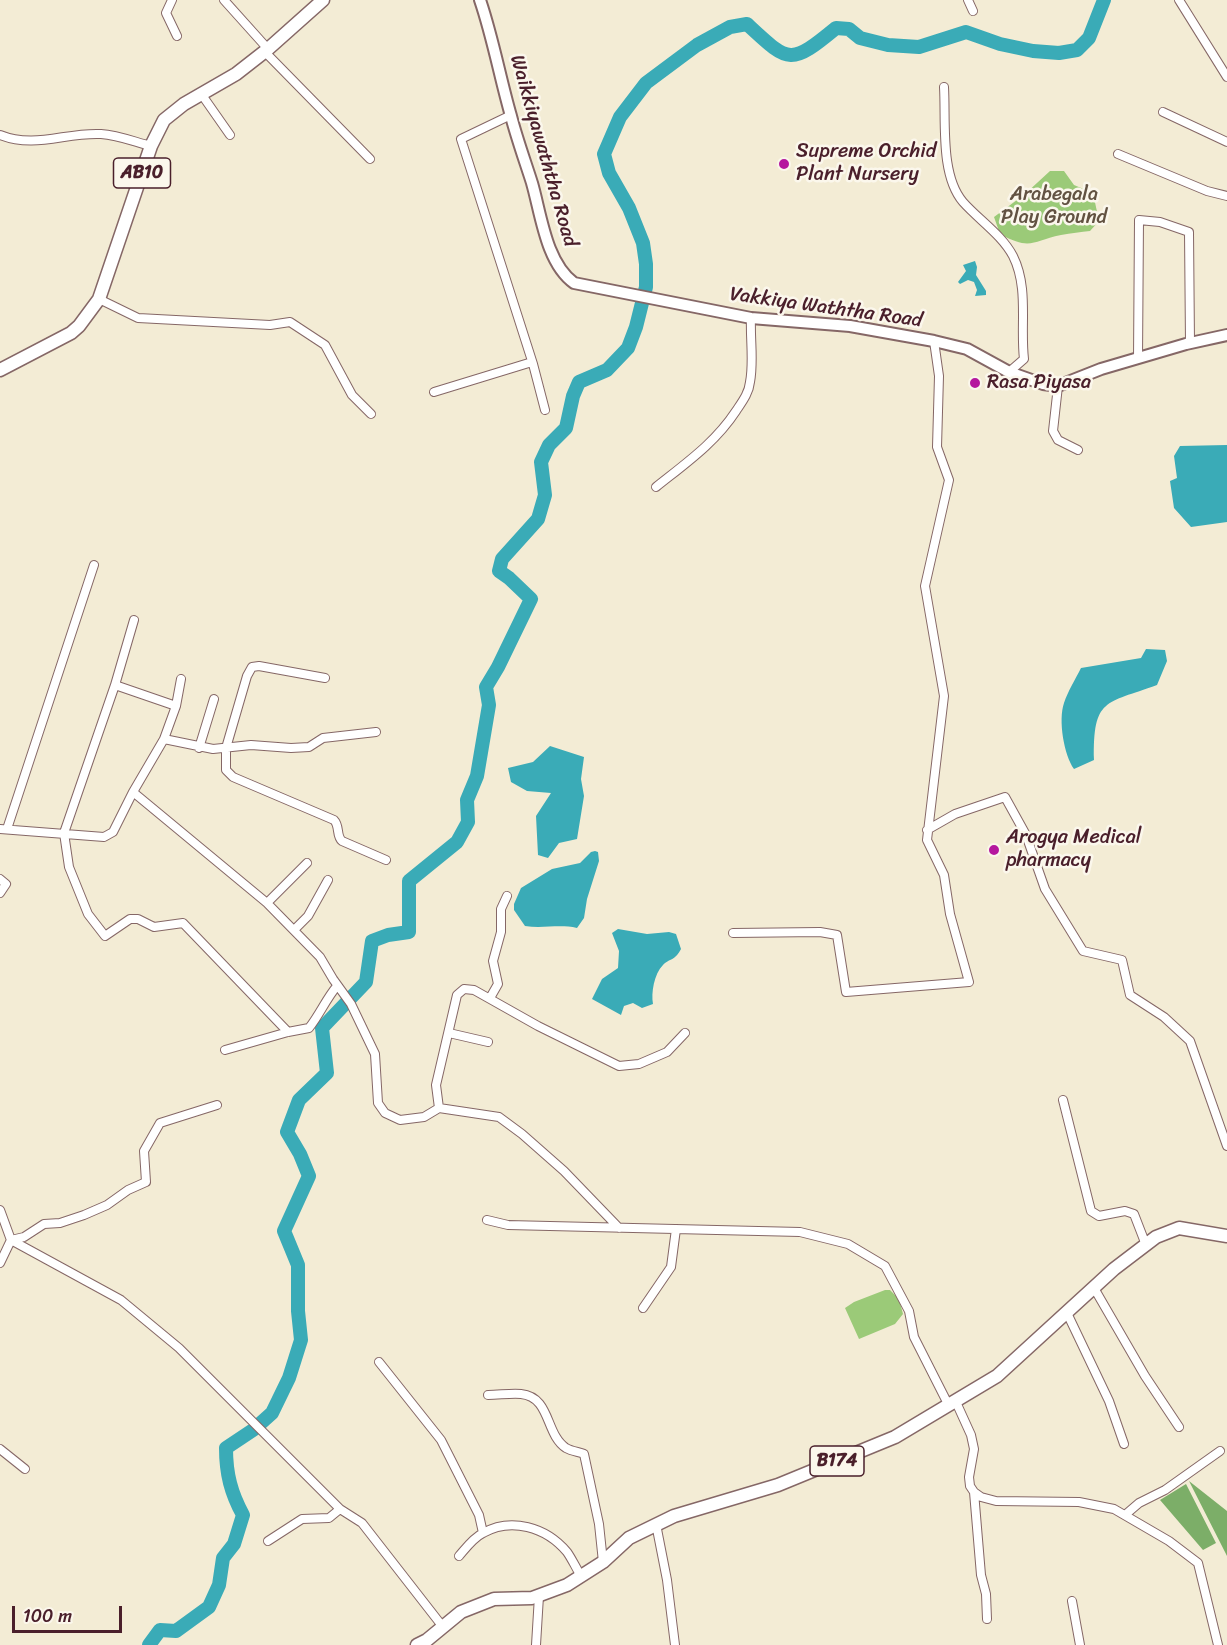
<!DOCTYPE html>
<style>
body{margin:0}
#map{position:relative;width:1227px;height:1645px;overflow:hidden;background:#f3ecd5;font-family:Sriracha,sans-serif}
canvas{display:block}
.scale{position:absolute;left:12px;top:1606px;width:110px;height:27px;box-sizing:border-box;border:3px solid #4a1f2b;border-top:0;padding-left:8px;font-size:18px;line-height:21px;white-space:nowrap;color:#4a1f2b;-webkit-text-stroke:4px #fbf7ec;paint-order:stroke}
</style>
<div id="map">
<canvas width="1227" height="1645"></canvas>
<div class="scale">100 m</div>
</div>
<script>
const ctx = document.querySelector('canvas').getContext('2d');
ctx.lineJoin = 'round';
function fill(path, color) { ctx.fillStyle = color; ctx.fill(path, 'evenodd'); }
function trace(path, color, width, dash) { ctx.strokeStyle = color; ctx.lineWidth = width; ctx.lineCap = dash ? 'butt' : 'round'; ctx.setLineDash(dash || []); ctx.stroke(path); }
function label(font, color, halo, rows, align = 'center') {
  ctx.font = font + ' Sriracha,sans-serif'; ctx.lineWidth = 5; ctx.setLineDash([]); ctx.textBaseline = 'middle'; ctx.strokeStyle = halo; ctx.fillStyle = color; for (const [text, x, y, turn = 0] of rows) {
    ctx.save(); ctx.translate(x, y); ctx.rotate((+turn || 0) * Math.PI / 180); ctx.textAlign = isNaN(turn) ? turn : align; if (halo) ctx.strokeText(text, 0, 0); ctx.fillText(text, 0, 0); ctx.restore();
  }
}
fill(new Path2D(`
 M1050,171H1064L1074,185L1093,193L1099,221L1090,231C1081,232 1071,233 1061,235C1032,241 1031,251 1000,234L994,217L1025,194Z
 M885,1290H890L899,1299L903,1314L895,1324L859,1339L845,1308L854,1302Z`), '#9bca78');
fill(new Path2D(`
 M1189,1481L1227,1511V1556Z
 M1186,1484L1216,1543L1203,1550L1160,1500Z`), '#7cae68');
fill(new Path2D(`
 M975,261L977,267L976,275L986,291V295L975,296L977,290L974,282L968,280L960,284L958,282L966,271L963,265Z
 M1227,445V522L1191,527L1174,508L1170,481L1177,478L1174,456L1180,446Z
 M1146,649L1165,650L1167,661L1157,685C1105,704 1093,698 1094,760L1074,769C1064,755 1058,720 1064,703C1068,691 1075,680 1081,668L1141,658Z
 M550,746L584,757L581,779L584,796L577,839L559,843L548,858L538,855L536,816L551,793L527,791L511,782L508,768L533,762Z
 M595,851L598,852L599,861L587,899L584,918L577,928C559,924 542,929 525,926L514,910V904L521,888L552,869L580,863L591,852Z
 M618,929L647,934L669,932L676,934L681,949C675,961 670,958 663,965C654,974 651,993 653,1004L642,1008L633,1003L624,1006L621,1015L592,999L602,979L618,968L619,951L612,933Z`), '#3aabb7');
trace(new Path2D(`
 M149,1645L160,1630L176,1631L209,1607L219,1585L223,1558L234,1544L243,1515C231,1493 226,1474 226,1448L253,1430L272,1413L289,1378L301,1340L298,1311V1265L284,1231L309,1176L300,1154L287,1132L299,1100L327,1073L322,1028L366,982L372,941L388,935L409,932V881L457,842L468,822L467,800L477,776L489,705L486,687L498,667L531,599L509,578L499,571L502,559L538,519L545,495L541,462L549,445L566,428L573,396L579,382L607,370L628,348L636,327L646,287V264L643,243L629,208L609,173L604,154L620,117L646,83L697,45L730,27L747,24C789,63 790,66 836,28L849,29L860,38L888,45L919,47L966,32L1000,44L1033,51L1059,53L1077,50L1089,38L1104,0`), '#3aabb7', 14);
const street = new Path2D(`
 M172,0L166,13L177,36
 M224,0L268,49
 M968,0L973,11
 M1179,0L1227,77
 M265,52L370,159
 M944,87C946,122 940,175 963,202C979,220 1002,235 1013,256C1029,288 1020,325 1024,359L1009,372
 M202,95L230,135
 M1163,112L1227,142
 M511,115L461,139L533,364L545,410
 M0,135C35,149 66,132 101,134C118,135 135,142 151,146
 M1118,154L1207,191L1227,196
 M99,299L138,318L270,325L290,322L325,345L352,395L371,414
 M1138,358L1139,220L1160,222L1189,232L1190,343
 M1058,386L1053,431L1058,440L1078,450
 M434,392L532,362
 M656,487C686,463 715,443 736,411C742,402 749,393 750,382C754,361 750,340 751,318
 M134,620L115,685L64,833L69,867L88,914L105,936L130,919H138L154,927L183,923L288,1032
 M325,678L259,666L252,667L247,676L226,748V770L233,777L334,820C340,826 336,836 342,841L386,860
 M115,685L176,706
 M164,739L213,749L251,745L291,748L309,747L323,738L376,732
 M199,748L214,699
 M133,792L164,739L176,706L181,679
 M0,829L104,837L113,832L133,792L267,903L320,957L333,979L351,1004L375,1054L378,1103L385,1113L400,1120L424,1117L439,1108
 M7,829L94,565
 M927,830L955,814L1005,797L1026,835L1045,889L1083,951L1122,960L1130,995L1164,1017L1190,1041L1227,1146
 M0,879L6,884L0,893
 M267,903L307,863
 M294,930L308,916L328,880
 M733,933L820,932L837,935L846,992L969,982L950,914L944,875L927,840L944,696L925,586L949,480L937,447L939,376L934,341
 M490,998L498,984L493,961L501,932V909L507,896
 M449,1033L488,1042
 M225,1050L288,1032L309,1028C320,1014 326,999 337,986
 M1063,1100L1091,1211L1099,1216L1125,1211L1134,1214L1146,1245
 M0,1210L11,1240L121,1300L179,1348L340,1509L362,1523L443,1627
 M487,1220L508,1225L800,1232L848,1244L885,1266L909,1311L914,1337L949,1406
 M619,1228L564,1171L522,1134L499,1117L439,1108L436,1085L457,995L464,989L474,990L538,1026L619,1066L639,1064L667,1052L685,1033
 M0,1263L11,1240L24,1237L44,1224L60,1223L84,1215L107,1205L128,1190L146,1182L144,1151L160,1123L217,1105
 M1094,1288L1145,1376L1179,1427
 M643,1308L671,1267L676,1229
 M1067,1313L1109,1401L1124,1444
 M379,1362L441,1440L479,1515L483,1533
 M488,1395C499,1395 511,1393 521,1394C551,1397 545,1434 566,1448C571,1451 579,1452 584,1454L599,1524L603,1562
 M956,1402L971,1435L974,1449L969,1477L970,1486L974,1492L981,1497L996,1501L1079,1502L1114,1509L1169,1541L1198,1563L1218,1645
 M0,1449L25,1469
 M974,1492L981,1575L986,1594L987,1619
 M1125,1515L1139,1503L1165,1490L1220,1451
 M656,1524L667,1580L675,1645
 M268,1541L302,1519L329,1518L340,1509
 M459,1556C466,1548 473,1538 483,1533C511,1517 546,1527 567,1552C572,1559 576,1568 581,1576
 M1072,1601L1080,1645
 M536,1645L539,1596`);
const secondary = new Path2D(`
 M480,0C493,38 500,78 511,116C517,139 525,161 532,183C541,214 546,263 574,283L751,318L850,326L934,341L967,349L1009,372L1043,384L1058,386L1101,369L1186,344L1227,335`);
const primary = new Path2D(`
 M0,370L71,333L79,326L99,299L151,146L164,120L184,104L236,74L268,49L323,0
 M417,1645L427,1640L461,1612L494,1599L532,1598L567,1585L603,1562L629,1538L674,1516L778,1485L895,1437L997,1376L1114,1269L1156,1237L1179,1228L1227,1236`);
trace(street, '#856766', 10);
trace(secondary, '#856766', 14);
trace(primary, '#856766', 15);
trace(street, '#fff', 8);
trace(secondary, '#fff', 10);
trace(primary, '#fff', 12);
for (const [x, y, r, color] of [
 [784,164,6,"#b5179e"],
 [975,383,6,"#b5179e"],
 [994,850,6,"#b5179e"]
]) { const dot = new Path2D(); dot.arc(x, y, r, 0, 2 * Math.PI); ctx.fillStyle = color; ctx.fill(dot); trace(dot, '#fbf7ec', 2); }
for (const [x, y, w] of [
 [142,173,57],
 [837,1461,54]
]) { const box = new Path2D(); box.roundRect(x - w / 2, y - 15, w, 30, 4.5); ctx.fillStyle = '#fbf7ec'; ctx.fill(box); trace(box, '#4a1f2b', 1.5); }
label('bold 18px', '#4a1f2b', null, [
 ["AB10",142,173],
 ["B174",837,1461]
]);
label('20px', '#4a1f2b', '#fbf7ec', [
 ["Waikkiyawaththa Road",543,151,74],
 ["Vakkiya Waththa Road",826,308,8]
]);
label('20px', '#4a1f2b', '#fbf7ec', [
 ["Supreme Orchid",796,152],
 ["Plant Nursery",796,175],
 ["Rasa Piyasa",987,383],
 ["Arogya Medical",1006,838],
 ["pharmacy",1006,861]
], 'left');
label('20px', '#625242', '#fbf7ec', [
 ["Arabegala",1054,195],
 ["Play Ground",1054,218]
]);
</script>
